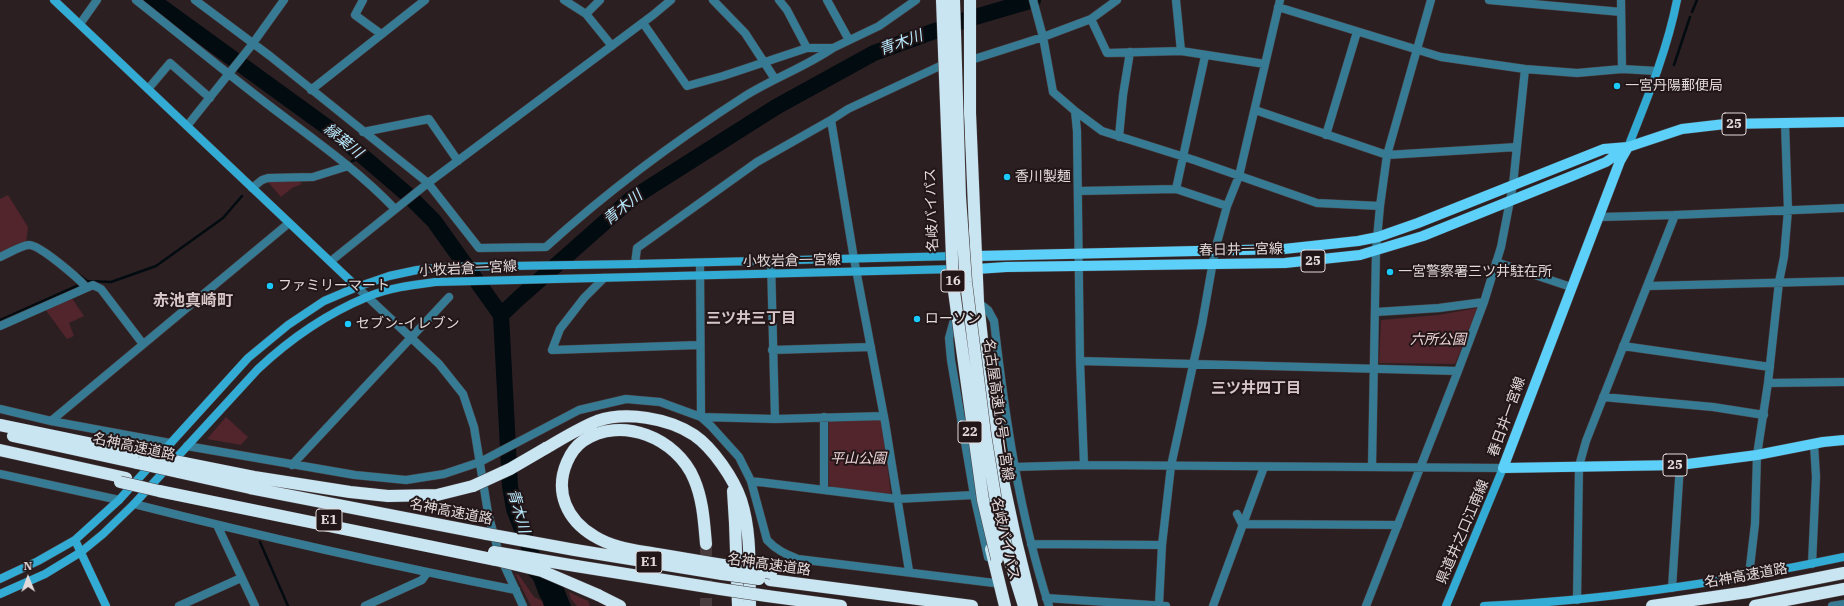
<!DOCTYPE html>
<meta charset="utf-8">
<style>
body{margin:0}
#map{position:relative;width:1844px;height:606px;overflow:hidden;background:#2c1f21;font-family:"IBM Plex Serif",serif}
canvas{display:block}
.north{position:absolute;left:8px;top:558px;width:40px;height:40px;-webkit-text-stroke:3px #221618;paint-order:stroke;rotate:359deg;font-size:11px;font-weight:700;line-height:16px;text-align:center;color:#e2d9da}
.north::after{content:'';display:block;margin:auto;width:14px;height:18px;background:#e2d9da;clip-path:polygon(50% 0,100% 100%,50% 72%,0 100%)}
</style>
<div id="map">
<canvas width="1844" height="606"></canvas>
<div class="north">N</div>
</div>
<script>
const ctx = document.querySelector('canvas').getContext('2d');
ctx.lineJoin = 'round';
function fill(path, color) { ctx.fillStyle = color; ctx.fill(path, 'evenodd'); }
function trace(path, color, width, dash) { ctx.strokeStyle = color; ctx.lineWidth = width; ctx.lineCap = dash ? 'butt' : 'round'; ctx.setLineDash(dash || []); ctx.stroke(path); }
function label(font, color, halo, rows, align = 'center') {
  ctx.font = font + ' "IBM Plex Serif","Noto Sans JP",serif'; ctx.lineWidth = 4; ctx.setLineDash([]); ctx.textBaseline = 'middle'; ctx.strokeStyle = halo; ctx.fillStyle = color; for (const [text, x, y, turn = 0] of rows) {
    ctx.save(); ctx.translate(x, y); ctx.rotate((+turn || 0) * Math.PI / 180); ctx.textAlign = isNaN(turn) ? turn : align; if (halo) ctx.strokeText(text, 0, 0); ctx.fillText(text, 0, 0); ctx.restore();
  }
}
fill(new Path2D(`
 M267,181H299L302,184L292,188L281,197Z
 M8,195L28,227L26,243L0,254V199Z
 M71,297L84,316L69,323L74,336L67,339L45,309Z
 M1478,308L1455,364L1379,363L1381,320L1438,315Z
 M226,417L248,437L241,445L207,439Z
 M881,419L891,494L829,488V422Z
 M515,574L519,575L534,597L542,601L544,606H531Z
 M569,592L588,601L590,606H577L571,599Z`), '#52242c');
fill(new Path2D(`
 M555,566L571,606H544L538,585L524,570Z`), '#010b10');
trace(new Path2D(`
 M1692,12L1697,0
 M1674,65L1690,17
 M352,161L364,157
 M78,274L87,281L111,282L156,266L223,218L242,196
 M0,320L79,285
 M260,542L288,606`), '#010b10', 2.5);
trace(new Path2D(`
 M152,0L338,135L408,195L434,221L501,315
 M555,606L547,593L514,509L510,486L501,315L519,298L631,199L776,107L874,53L965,20L1033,0`), '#010b10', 16);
trace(new Path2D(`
 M706,544V606`), '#473b3d', 12, [12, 6]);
const street = new Path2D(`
 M136,0C178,33 219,67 262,100C307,135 355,167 395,209
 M195,0L270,56L428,183L479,248L546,247C608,191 675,141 745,96C774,78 805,67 833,48
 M363,0L355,15L381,34
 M564,0L586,14L612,46
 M713,0L745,33L775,79
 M779,0L787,10L807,48
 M827,0L849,40
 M1033,0L1043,37L1053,92L1075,111L1077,131L1080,361L1084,465
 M1176,0L1181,51
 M1489,0L1621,12
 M1621,0L1622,69
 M1278,7L1441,57L1525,69L1577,73L1622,69L1657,71
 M586,14L600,0
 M1091,19L1107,53L1181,51L1265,64
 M643,23L687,86L723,76L807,48H833L879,26L916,0
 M80,24L97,0
 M971,60L1043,37L1091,19L1117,0
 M148,89L170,63L210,98
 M311,90L425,0
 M1255,110L1387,155L1517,147
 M1075,111L1102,131L1194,160L1317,203L1380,206
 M187,126L251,46L284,0
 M363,132L429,119L458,161
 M1326,135L1357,32
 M1119,137L1123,95L1130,52
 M252,188L262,180L268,178L313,177L348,166
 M1176,189L1205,56
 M1078,191L1176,189L1227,206
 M1600,217L1675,215L1844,208
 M0,257C7,254 22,245 29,245C40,245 78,278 86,287
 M331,261L428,183L653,15L671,0
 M771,261L775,419
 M1496,262L1571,287
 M700,263L701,417
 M635,264L637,248L757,162L831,120
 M604,278L584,298L560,329L552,350L699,345
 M1648,286L1844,281
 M357,287L439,364L463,394L474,427L488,513L499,554L523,606
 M978,302L988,310L994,321C1005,417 1019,513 1049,606
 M1376,312L1439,308L1484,302
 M954,320L949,338L951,360L974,495L988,557
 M0,326L93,285L101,289L143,344
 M1623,346L1770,367
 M772,350L871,347
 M1080,361L1458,371
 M1768,383L1844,382
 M1603,397L1713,407L1764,415
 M0,409L51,421L170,443
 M701,417L775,419L884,416
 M51,421L289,223
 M187,446L355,475L406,480L444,474L480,462L579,410L626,399L660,402L701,417L711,426L739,457L751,481L767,540C776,550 786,554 798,559L994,583
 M292,465L449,297
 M1014,467L1084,465L1503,468
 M1372,467L1376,250L1380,206L1387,155L1431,0
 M0,474L119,500
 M751,481L897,499L974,495
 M824,490V417
 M134,504C260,536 388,565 516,590
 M1237,514L1242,524L1398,525
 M217,525L255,606
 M1031,544L1162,545
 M1812,564L1816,477L1814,444
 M909,571L885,422L854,259L831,120L848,109L940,66
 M1749,575L1755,524L1757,455L1768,383L1779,282L1784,257L1788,210L1785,123
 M1672,588L1680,465
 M1046,598L1166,606
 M1577,600L1579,466L1586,441L1675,215
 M1159,605L1162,545L1171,466L1202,324L1215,250L1227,206L1239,176L1280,0
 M179,606L241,578
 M365,606L422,580L427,573
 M1213,606L1264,467
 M1366,606L1458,371L1484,302L1501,247L1513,185L1525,69
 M1832,606L1844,604`);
const secondary = new Path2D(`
 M54,0L357,287
 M1628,147C1647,99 1667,51 1677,0
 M75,540L106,606
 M0,579L38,561L75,540L119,500L248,358L288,325L324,301L357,287L389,276L417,270L446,267L635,264L956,256
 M0,594L45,574L81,552L103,534L134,504L258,369C290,339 326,314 367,297C388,288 412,285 435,282L956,269
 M1446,606L1503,468
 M1484,606C1605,601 1726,582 1844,557`);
const primary = new Path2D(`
 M1628,147L1620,161L1503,468L1680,465L1757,455L1823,442L1844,440
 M977,256L1284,249L1358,241L1378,237L1418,223L1604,149L1628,147L1682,129L1725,124L1844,122
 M977,269L1006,267L1285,263L1360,255L1423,236L1572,176L1606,162L1626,148`);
const highway = new Path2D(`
 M970,0V113L978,302L988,395L997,453L1016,541L1032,606
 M0,425L145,455
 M13,436L137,463
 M546,448C562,439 579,428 597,421C626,411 668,418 694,435C713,448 734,479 741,500C752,534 749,571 750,606
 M0,450L126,478
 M184,463L254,477L350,492L388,496L437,495L473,486
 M178,472L250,488L487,534
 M159,491L496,560
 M733,491L735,523L738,606
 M706,544C704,522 703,500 694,479C677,438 621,415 583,441C576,446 570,455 567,462C554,492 567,520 594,536C613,548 635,550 657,554C679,558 701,561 723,565
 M991,549L1005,606
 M575,550L722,574
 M1009,558L1024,606
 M576,566L720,589
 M770,580L972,606
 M598,595L620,606
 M767,596L841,606
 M1652,606L1748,592L1844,573
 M1755,606L1844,589`);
trace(street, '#493d3f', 9);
trace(secondary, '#493d3f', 9);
trace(primary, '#493d3f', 11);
trace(highway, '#493d3f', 13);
trace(street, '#367b93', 8);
trace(secondary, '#32acd4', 8);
trace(primary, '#5dd0f9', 10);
trace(highway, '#c8e5f1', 12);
const highwayBridge = new Path2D(`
 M942,0L953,284L983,500L997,559
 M954,0L960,197L966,282L985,434L997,508L1009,558
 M145,455L184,463
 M137,463L178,472
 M120,482L159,491
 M473,486L510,469L546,448
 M487,534L575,550
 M494,552L576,566
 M496,560L542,571L598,595
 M723,565L771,573
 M722,574L759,579
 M720,589L767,596`);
trace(highwayBridge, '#493d3f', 13, []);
trace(highwayBridge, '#c8e5f1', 12);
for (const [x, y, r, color] of [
 [1617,86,4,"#1acafc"],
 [1007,177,4,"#1acafc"],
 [1390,272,4,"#1acafc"],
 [270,286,4,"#1acafc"],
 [917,319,4,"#1acafc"],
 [348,324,4,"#1acafc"]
]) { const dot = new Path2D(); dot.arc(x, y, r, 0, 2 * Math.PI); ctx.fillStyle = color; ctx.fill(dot); trace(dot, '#221618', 1.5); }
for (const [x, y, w] of [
 [1734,124,24],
 [1313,261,24],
 [953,281,24],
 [970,432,24],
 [1675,465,24],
 [329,520,26],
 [649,562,26]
]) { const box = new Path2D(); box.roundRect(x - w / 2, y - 11, w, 22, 3); ctx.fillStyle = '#221618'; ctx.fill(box); trace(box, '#e2d9da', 1); }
label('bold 13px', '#e2d9da', null, [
 ["25",1734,124],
 ["25",1313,261],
 ["16",953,281],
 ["22",970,432],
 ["25",1675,465],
 ["E1",329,520],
 ["E1",649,562]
]);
label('14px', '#e2d9da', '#221618', [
 ["一宮丹陽郵便局",1625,86],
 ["香川製麺",1015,177],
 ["一宮警察署三ツ井駐在所",1398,272],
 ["ファミリーマート",278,286],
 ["ローソン",925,319],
 ["セブン-イレブン",356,324]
], 'left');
label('14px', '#e2d9da', '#221618', [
 ["名岐バイパス",932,210,-92],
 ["春日井一宮線",1241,250,-1],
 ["小牧岩倉一宮線",792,261,-1],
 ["小牧岩倉一宮線",468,269,-3],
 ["名古屋高速16号一宮線",998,410,82],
 ["春日井一宮線",1507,417,-70],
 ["名神高速道路",134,447,12],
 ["名神高速道路",451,512,11],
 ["県道井之口江南線",1463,532,-67],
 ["名岐バイパス",1005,539,77],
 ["名神高速道路",769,565,8],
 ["名神高速道路",1746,576,-10]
]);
label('italic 14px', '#f0d6d9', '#221618', [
 ["六所公園",1438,340],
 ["平山公園",858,459]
]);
label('italic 15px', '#b7e8fc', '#221618', [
 ["青木川",901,43,-20],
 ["縁葉川",343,141,39],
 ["青木川",623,208,-39],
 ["青木川",518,511,74]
]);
label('bold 15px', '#d7c6c8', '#221618', [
 ["三ツ井三丁目",751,319],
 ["三ツ井四丁目",1256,389]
]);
label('bold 16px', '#d7c6c8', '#221618', [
 ["赤池真崎町",193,301]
]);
</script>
